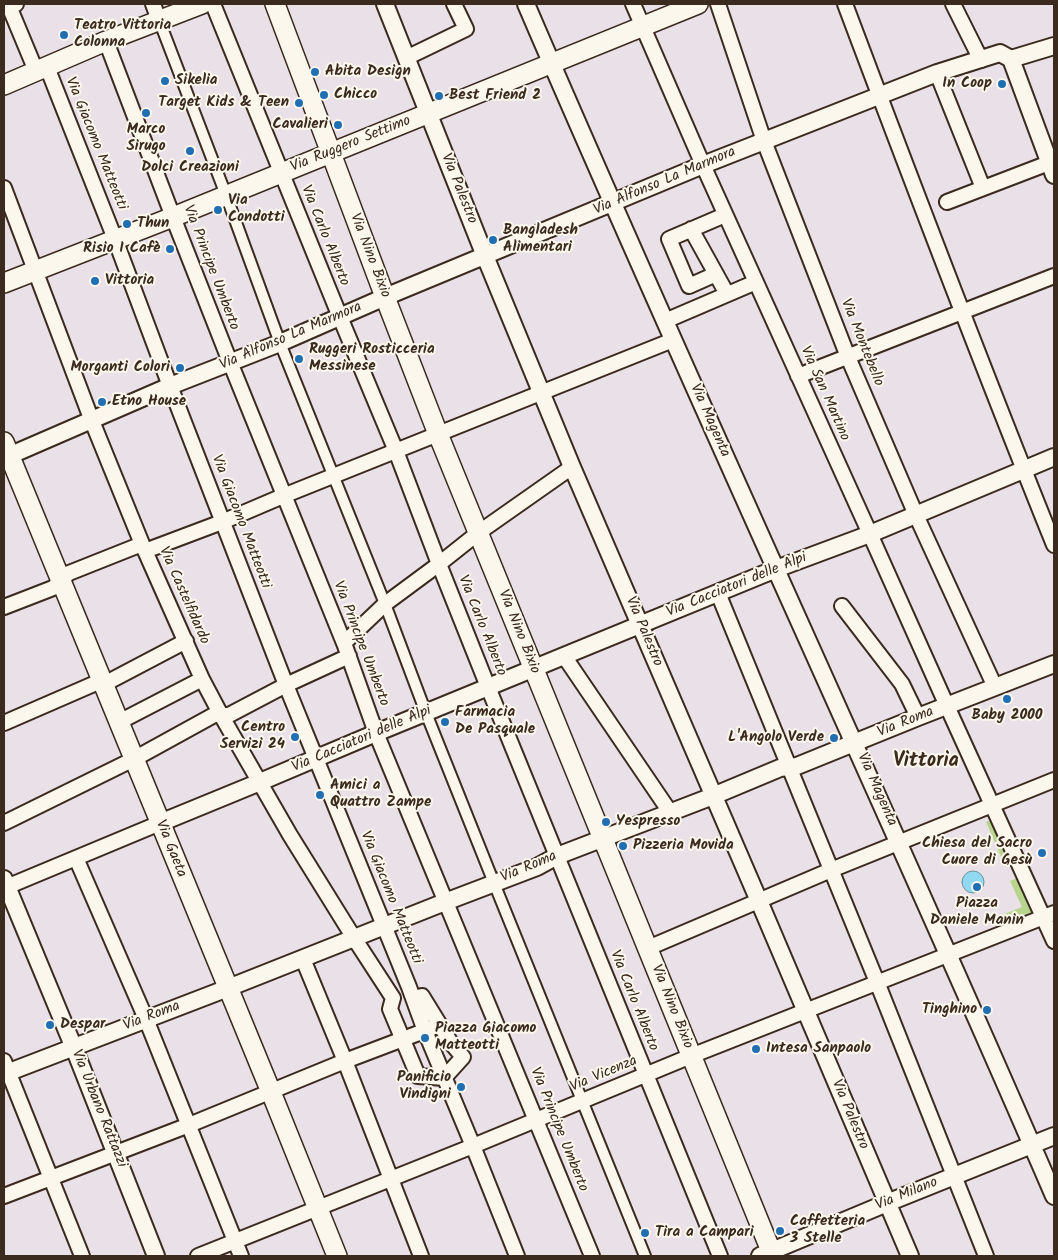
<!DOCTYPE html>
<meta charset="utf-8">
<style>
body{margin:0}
#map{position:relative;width:1058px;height:1260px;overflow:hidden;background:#eae0e7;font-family:Kalam,sans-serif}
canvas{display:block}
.frame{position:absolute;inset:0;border:5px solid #3b2a1e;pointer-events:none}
</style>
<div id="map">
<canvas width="1058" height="1260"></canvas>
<div class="frame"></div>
</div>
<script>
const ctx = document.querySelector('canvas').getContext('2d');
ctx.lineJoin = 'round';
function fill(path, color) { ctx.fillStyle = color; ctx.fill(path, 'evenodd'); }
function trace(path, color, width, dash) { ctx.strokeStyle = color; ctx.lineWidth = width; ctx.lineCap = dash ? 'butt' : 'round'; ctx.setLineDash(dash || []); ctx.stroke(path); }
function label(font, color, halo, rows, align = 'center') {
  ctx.font = font + ' Kalam,sans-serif'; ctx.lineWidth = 4; ctx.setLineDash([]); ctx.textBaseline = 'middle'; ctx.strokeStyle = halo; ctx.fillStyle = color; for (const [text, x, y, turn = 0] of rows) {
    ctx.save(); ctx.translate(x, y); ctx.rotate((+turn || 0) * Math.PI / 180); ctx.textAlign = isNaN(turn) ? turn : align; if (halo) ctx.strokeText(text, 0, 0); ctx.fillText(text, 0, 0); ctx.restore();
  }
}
fill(new Path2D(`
 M992,819L1008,854L1001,857L986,822Z
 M1017,878L1032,912L1000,925L997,917L1022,907L1010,881Z`), '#b8d58d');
const water = new Path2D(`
 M962 882a11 11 0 1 1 22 0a11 11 0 1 1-22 0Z`);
fill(water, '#90d9f1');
trace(water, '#6e939d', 1);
const pedestrian = new Path2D(`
 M159,20L226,195L280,343L385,604L426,713L494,883L645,1256`);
const minor = new Path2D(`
 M16,4L9,6L36,71
 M153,4L159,20
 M213,4L340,317L396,451L439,564L488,687L720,1256
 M633,4L703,165L870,534L947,706L1054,941
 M718,4L764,141L848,357L916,515L995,687
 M845,4C913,185 982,366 1054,545
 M953,4L981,60
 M106,41L173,217L230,362L344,643L376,733L592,1256
 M406,58L466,29L454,4
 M47,67L115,239L170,386L286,685L409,987L425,1031L473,1146L517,1256
 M937,73L983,188
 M4,188L92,421L142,544L202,679L221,715L290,835L354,938L393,998L390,1009L418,1076L444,1078L463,1057L451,1043L422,996L413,998
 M947,202L1054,161
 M691,229L727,294
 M716,274L689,286L669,239L725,215
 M665,321L756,282
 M798,376L1054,276
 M145,551L222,522L283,496L673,340
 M718,593L877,982L986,1256
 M842,606L902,684L918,717
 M4,607L53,588L69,573L142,544
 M344,643L385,604L439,564L478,533L572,467
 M564,656L670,812
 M119,722L202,679
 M4,723L96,683L108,682L186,641
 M4,823L134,759L214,715H229L286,685L349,656
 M76,858L146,1019L241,1256
 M4,888L160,823
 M648,948L831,870L1054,780
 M303,959L345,1061L421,1256
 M4,1061L82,1256
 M4,1196L189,1125L345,1061L432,1028
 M198,1256L473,1146L691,1056L1054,913`);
const tertiary = new Path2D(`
 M385,4L485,256L572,467L759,901L910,1256
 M526,4C697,403 882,797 1054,1196
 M1011,59L1054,175
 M4,458L170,386L280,343L385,297L703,165L937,73L1000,53L1011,59L1054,46
 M160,823L260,782L376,733L776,569L870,534L1054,457
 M4,879L74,1048L156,1256
 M4,1074L228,988L445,902L537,867L557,856L713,796L780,768L797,766L918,717L1054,664
 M760,1256L887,1203L1054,1136`);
const secondary = new Path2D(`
 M275,4L385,297L438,434L773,1256
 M4,85L106,41L202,4
 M4,283L173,217L698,4
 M4,442L271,1092L337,1256`);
trace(pedestrian, '#3b2a1e', 14);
trace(minor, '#3b2a1e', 18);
trace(tertiary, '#3b2a1e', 20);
trace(secondary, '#3b2a1e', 22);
trace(pedestrian, '#fbf7ec', 10);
trace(minor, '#fbf7ec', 14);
trace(tertiary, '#fbf7ec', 16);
trace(secondary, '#fbf7ec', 19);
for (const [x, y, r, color] of [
 [64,35,5,"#1f6fb2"],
 [315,72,5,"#1f6fb2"],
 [165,81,5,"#1f6fb2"],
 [1002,84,5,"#1f6fb2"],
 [324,95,5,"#1f6fb2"],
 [439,96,5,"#1f6fb2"],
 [299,103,5,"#1f6fb2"],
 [146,113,5,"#1f6fb2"],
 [338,125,5,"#1f6fb2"],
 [190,151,5,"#1f6fb2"],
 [218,210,5,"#1f6fb2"],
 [127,224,5,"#1f6fb2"],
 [493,240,5,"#1f6fb2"],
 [170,249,5,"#1f6fb2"],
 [95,281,5,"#1f6fb2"],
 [299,359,5,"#1f6fb2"],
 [180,368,5,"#1f6fb2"],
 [102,402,5,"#1f6fb2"],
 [1007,699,5,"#1f6fb2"],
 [445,722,5,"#1f6fb2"],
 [295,737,5,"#1f6fb2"],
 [834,738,5,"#1f6fb2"],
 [320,795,5,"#1f6fb2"],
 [606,822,5,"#1f6fb2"],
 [623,846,5,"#1f6fb2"],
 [1042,853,5,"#1f6fb2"],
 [977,887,5,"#1f6fb2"],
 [987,1010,5,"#1f6fb2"],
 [50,1025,5,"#1f6fb2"],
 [425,1038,5,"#1f6fb2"],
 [756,1049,5,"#1f6fb2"],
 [461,1087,5,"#1f6fb2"],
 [780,1231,5,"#1f6fb2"],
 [645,1233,5,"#1f6fb2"]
]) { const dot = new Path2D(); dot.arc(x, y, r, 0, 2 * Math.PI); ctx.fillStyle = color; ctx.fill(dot); trace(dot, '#fbf7ec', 2); }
label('bold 15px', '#3b2a1e', '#fbf7ec', [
 ["Teatro Vittoria",74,26],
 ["Colonna",74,43],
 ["Abita Design",325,72],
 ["Sikelia",175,81],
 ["In Coop",992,84,"right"],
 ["Chicco",334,95],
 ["Best Friend 2",449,96],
 ["Target Kids & Teen",289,103,"right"],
 ["Cavalieri",328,125,"right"],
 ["Marco",146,130,"center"],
 ["Sirugo",146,147,"center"],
 ["Dolci Creazioni",190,168,"center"],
 ["Via",228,201],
 ["Condotti",228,218],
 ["Thun",137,224],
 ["Bangladesh",503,231],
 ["Alimentari",503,248],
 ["Risio I Cafè",160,249,"right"],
 ["Vittoria",105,281],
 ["Ruggeri Rosticceria",309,350],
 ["Messinese",309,367],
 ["Morganti Colori",170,368,"right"],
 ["Etno House",112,402],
 ["Farmacia",455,713],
 ["De Pasquale",455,730],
 ["Baby 2000",1007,716,"center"],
 ["Centro",285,728,"right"],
 ["Servizi 24",285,745,"right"],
 ["L'Angolo Verde",824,738,"right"],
 ["Amici a",330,786],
 ["Quattro Zampe",330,803],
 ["Yespresso",616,822],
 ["Chiesa del Sacro",1032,844,"right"],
 ["Cuore di Gesù",1032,861,"right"],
 ["Pizzeria Movida",633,846],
 ["Piazza",977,904,"center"],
 ["Daniele Manin",977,921,"center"],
 ["Tinghino",977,1010,"right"],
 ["Despar",60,1025],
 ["Piazza Giacomo",435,1029],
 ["Matteotti",435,1046],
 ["Intesa Sanpaolo",766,1049],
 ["Panificio",451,1078,"right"],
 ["Vindigni",451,1095,"right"],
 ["Caffetteria",790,1222],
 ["3 Stelle",790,1239],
 ["Tira a Campari",655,1233]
], 'left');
label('15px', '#3b2a1e', '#fbf7ec', [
 ["Via Giacomo Matteotti",95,144,68],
 ["Via Ruggero Settimo",351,145,-22],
 ["Via Alfonso La Marmora",665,182,-23],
 ["Via Palestro",458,189,68],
 ["Via Carlo Alberto",324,236,68],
 ["Via Nino Bixio",369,256,69],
 ["Via Principe Umberto",210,268,69],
 ["Via Alfonso La Marmora",291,337,-23],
 ["Via Montebello",861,343,68],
 ["Via San Martino",824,394,66],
 ["Via Magenta",709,421,66],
 ["Via Giacomo Matteotti",240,522,69],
 ["Via Cacciatori delle Alpi",737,586,-22],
 ["Via Castelfidardo",183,596,66],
 ["Via Carlo Alberto",481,626,68],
 ["Via Nino Bixio",518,632,68],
 ["Via Palestro",643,632,67],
 ["Via Principe Umberto",360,644,69],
 ["Via Roma",906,723,-22],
 ["Via Cacciatori delle Alpi",362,740,-23],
 ["Via Magenta",876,790,66],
 ["Via Gaeta",170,849,68],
 ["Via Roma",529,868,-23],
 ["Via Giacomo Matteotti",390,898,68],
 ["Via Carlo Alberto",633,1001,68],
 ["Via Nino Bixio",671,1007,68],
 ["Via Roma",152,1017,-21],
 ["Via Vicenza",604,1075,-23],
 ["Via Urbano Rattazzi",98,1109,68],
 ["Via Palestro",849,1115,67],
 ["Via Principe Umberto",558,1130,68],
 ["Via Milano",907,1195,-22]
]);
label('bold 20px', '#3b2a1e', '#fbf7ec', [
 ["Vittoria",926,763]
]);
</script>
